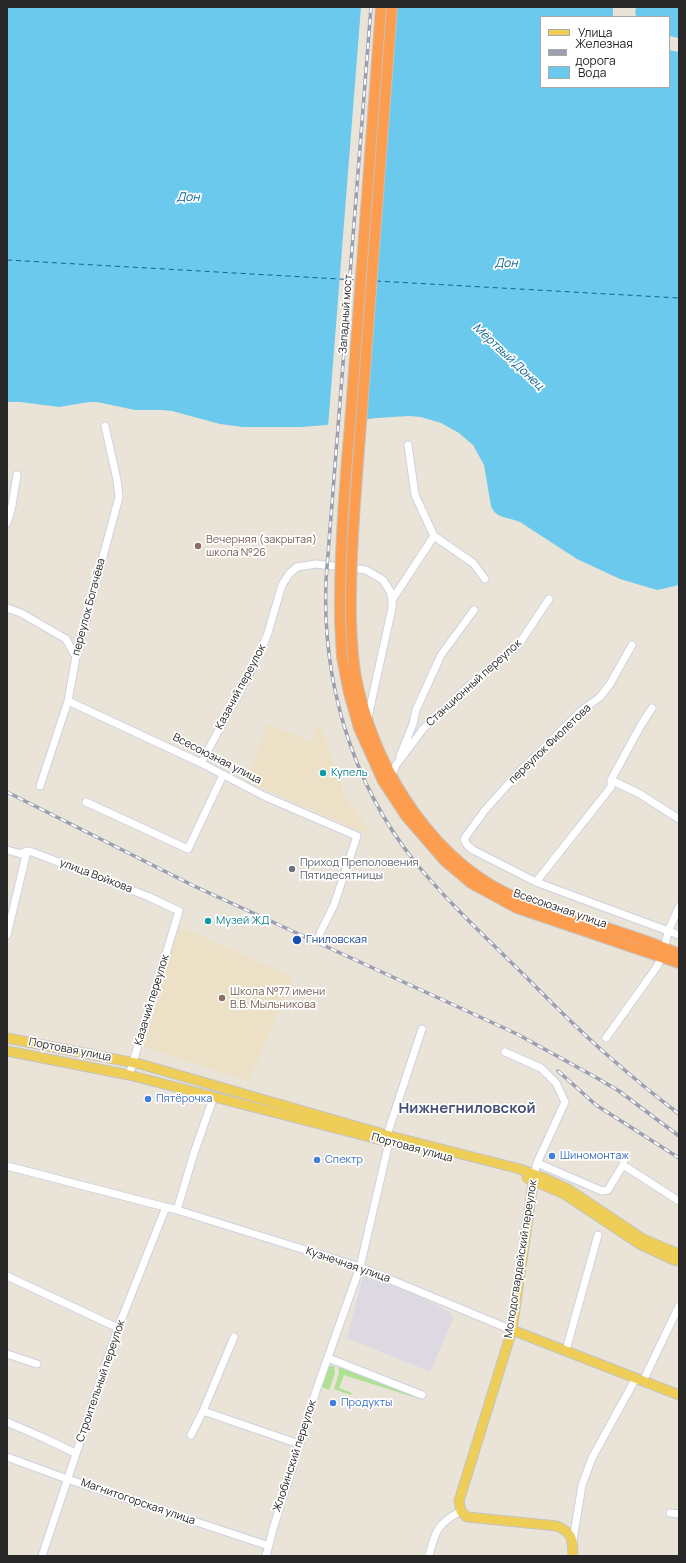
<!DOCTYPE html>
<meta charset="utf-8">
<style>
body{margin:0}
#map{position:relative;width:686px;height:1563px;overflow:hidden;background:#eae3d8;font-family:Manrope,sans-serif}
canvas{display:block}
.frame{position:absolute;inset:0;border:8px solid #272727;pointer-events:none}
.legend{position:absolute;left:540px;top:16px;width:130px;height:72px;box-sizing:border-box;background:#fff;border:1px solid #a9a9a9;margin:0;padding:5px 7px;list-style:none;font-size:12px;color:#272727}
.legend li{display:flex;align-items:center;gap:8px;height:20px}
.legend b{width:20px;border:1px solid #a9a9a9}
</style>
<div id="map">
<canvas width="686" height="1563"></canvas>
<div class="frame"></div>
<ul class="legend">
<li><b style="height:5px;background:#efce58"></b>Улица</li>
<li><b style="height:5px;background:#9c9fb2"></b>Железная дорога</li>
<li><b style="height:11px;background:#6ac9ed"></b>Вода</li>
</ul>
</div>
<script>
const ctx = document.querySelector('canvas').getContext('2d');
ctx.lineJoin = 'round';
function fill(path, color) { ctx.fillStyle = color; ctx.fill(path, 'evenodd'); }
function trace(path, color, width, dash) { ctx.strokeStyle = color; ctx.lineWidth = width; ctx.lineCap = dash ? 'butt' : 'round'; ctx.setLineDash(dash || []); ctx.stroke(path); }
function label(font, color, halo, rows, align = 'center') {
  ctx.font = font + ' Manrope,sans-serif'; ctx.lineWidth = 3.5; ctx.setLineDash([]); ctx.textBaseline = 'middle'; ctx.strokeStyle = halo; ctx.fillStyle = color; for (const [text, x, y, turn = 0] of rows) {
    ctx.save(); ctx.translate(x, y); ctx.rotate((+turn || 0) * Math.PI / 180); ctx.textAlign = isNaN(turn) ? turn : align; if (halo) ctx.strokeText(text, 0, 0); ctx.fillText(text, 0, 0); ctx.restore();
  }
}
fill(new Path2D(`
 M364,1273L422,1298L451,1313L453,1319L430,1372L347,1338Z`), '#dcd9e2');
fill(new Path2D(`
 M268,723L311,742L316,729L321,726L345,797L371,832L366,834L246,781Z
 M177,925L293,977L249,1081L143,1047L162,991L159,989Z`), '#ece1c7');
fill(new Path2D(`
 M329,1366H334L335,1373L329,1390L322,1387Z
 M338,1367L415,1394L413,1397L344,1375L339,1388L352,1393L351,1395L334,1389L339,1373Z`), '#aee194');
fill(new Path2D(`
 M7,7H613V17H541V87H669V50L679,52V585L657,590L620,579L577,559L520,522C509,517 496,519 491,506L484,465L473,445L459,433L441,423L421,417L409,416L376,418L326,425L301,427H243L220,424L172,411L162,410H135L97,402H89L59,407L20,402H7Z
 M637,7H679V38L669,36V17H636L635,11Z`), '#6ac9ed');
fill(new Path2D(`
 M361,7H397L366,422L328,427Z`), '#eae3d8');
trace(new Path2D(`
 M7,260L357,280
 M376,281L679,298`), '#0d6595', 1, [5, 4]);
const minor = new Path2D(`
 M408,445L415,495L434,536L473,563L485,579
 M7,523L11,511L17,475
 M392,600L434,536
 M7,608L21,613L66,639L76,657
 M632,645L610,684L600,697L582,710L521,770L485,810L464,839L467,845L473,850L536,882L679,935
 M68,701L201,763L264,796L357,836L334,905L320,933
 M400,756L413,724L416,710L441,655L474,610
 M201,763L253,667L267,636L282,585L289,574L297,567L316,564L366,570L383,580L390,591L392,600V608L368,717
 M391,777L396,765L423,729L472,683L519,644L549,599
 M611,780L640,794L679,819
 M40,786L68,701L76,657L119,497L117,480L105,426
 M86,802L188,849L223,775
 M7,850L21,854L27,851L32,852L147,896L179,911L129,1075
 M536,882L611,787V780L641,725L652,708
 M7,935L27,851
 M606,1038L656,968L662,957L668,932L679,907
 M505,1052L541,1068L556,1083L565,1102L537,1163L534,1175
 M387,1135L422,1029
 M537,1163L602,1191L608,1190L623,1165L624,1160
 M623,1165L679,1201
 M7,1166L177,1210L360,1267L512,1330
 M177,1210L194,1153L214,1096
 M7,1276L118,1328
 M566,1350L598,1235
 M7,1354L37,1364
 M328,1358L422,1395
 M643,1381L679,1306
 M203,1411L299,1444
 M7,1422L44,1438L75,1453
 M191,1435L203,1411L234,1337
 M7,1457L67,1479L269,1546
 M670,1513L679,1514
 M573,1540L582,1485L592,1458L636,1378
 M42,1556L118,1328L166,1207
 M266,1556L273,1529L317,1388L360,1267L390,1138
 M429,1556C435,1531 438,1523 461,1511`);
const major = new Path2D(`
 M7,1038L140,1064L390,1136L520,1169L546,1179L568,1189L643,1239L679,1254
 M7,1051L129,1075L393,1143
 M534,1176L512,1330L459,1501L461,1511L467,1517L557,1526C574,1534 572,1539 573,1556
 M527,1178L564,1194L641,1245L674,1260L679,1261
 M512,1330L679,1395`);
const highway = new Path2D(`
 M350,424L381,7
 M361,424L392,7
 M351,621C352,644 353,668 359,691C379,775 436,865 519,899C530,904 542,907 553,911C595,925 639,936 679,954
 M340,622L342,657L349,693L359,728L383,781L406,816L445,861L471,883L517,908L679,963`);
trace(minor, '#ced1e1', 9);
trace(major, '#c3c3c3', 11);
trace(highway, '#c3c3c3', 12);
trace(minor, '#fff', 7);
trace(major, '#efce58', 9);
trace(highway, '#fd9d50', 10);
const rail = new Path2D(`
 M371,7L326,580C322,681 351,782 415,862C446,900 482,934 517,968C546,997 575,1027 606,1054C630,1075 654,1095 679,1114
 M7,792L194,886L517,1034L597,1078L619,1091L679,1136
 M558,1071L596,1105L679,1158`);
trace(rail, '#9c9fb2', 3.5);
trace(rail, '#fff', 2, [6]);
const highwayBridge = new Path2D(`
 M351,621C350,555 356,490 361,424
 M340,622C339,556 344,490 350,424`);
trace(highwayBridge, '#c3c3c3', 12, []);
trace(highwayBridge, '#fd9d50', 10);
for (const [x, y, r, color] of [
 [198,546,4,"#8d6e63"],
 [323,773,4,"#0f9aa8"],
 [292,869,4,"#6b7280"],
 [208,921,4,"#0f9aa8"],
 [297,940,5,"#1a4fb4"],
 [222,998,4,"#8d6e63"],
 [148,1099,4,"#3f7fe0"],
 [552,1156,4,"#3f7fe0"],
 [317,1160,4,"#3f7fe0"],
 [333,1403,4,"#3f7fe0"]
]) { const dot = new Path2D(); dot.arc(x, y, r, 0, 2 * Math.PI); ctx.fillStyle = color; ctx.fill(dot); trace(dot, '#fff', 1.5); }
label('11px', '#272727', '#fff', [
 ["Западный мост",346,314,-86],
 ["переулок Богачёва",89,607,-75],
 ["Станционный переулок",474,683,-42],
 ["Казачий переулок",241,687,-62],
 ["переулок Фиолетова",550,744,-44],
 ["Всесоюзная улица",217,759,27],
 ["улица Войкова",96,876,21],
 ["Всесоюзная улица",560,909,19],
 ["Казачий переулок",152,1000,-73],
 ["Портовая улица",70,1050,11],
 ["Портовая улица",412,1148,15],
 ["Молодогвардейский переулок",521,1259,-81],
 ["Кузнечная улица",348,1265,19],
 ["Строительный переулок",101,1381,-71],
 ["Жлобинский переулок",295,1456,-72],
 ["Магнитогорская улица",138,1502,19]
]);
label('11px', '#785e54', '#fff', [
 ["Вечерняя (закрытая)",206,540],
 ["школа №26",206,553],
 ["Школа №77 имени",230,992],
 ["В.В. Мыльникова",230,1005]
], 'left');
label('11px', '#0d838f', '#fff', [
 ["Купель",331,773],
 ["Музей ЖД",216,921]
], 'left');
label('11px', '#5b616d', '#fff', [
 ["Приход Преполовения",300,863],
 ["Пятидесятницы",300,876]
], 'left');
label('11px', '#164399', '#fff', [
 ["Гниловская",306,940]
], 'left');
label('11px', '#366cbe', '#fff', [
 ["Пятёрочка",156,1099],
 ["Шиномонтаж",560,1156],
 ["Спектр",325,1160],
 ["Продукты",341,1403]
], 'left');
label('italic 12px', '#0d6595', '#fff', [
 ["Дон",188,198],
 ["Дон",506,264],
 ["Мёртвый Донец",508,357,43]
]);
label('bold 15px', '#485077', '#fff', [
 ["Нижнегниловской",467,1109]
]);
</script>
